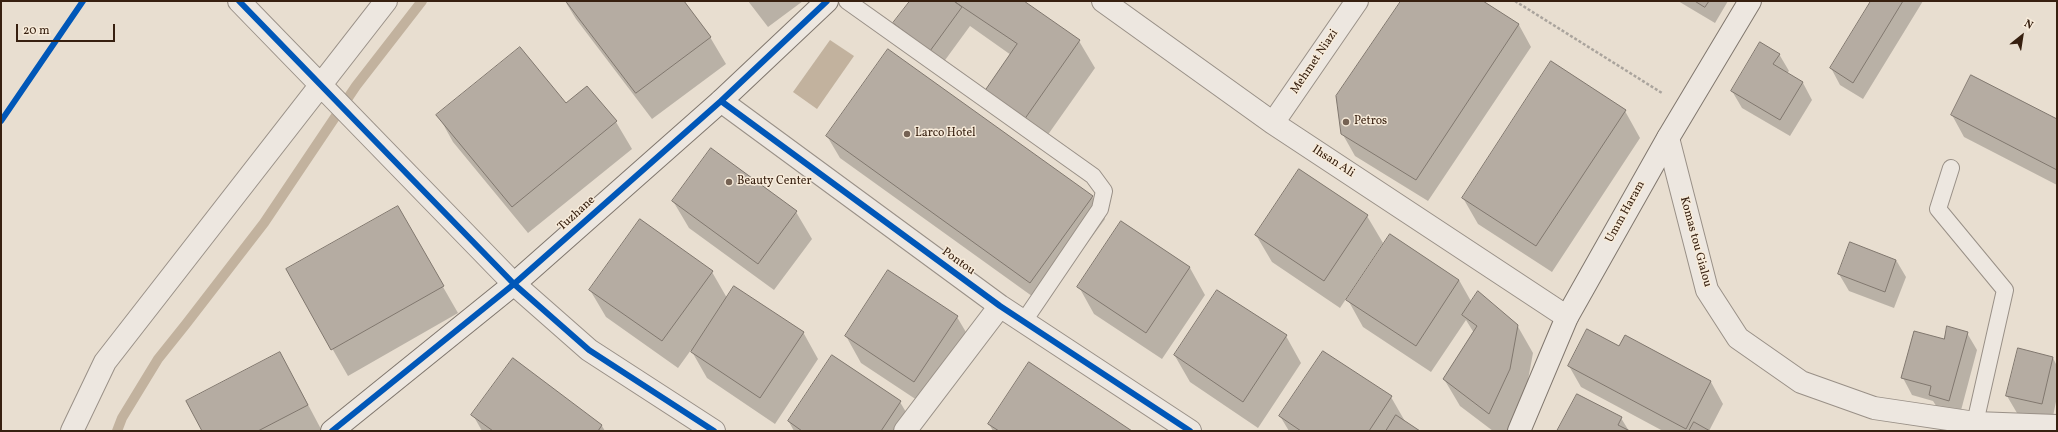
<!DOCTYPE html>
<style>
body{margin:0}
#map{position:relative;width:2058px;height:432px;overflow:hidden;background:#e8ded0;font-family:Vollkorn,serif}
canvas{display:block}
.frame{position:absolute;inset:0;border:2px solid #372010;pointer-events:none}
.north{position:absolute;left:2002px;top:16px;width:40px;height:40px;-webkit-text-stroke:3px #f7ebda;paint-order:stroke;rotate:30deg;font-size:11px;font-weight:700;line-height:16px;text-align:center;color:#372010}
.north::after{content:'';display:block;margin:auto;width:14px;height:18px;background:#372010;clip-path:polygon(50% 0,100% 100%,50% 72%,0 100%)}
.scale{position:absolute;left:16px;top:24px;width:99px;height:18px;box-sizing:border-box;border:2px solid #372010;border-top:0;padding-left:5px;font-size:12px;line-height:14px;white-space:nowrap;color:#372010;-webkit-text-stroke:3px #f7ebda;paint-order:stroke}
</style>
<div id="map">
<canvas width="2058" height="432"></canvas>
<div class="frame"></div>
<div class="north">N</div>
<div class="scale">20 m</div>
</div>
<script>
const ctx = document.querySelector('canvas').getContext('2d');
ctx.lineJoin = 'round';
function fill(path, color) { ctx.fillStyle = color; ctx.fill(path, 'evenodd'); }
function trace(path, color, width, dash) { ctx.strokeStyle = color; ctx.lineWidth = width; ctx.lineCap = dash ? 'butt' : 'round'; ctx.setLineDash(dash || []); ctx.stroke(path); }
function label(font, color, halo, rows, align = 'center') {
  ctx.font = font + ' Vollkorn,serif'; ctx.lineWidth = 3; ctx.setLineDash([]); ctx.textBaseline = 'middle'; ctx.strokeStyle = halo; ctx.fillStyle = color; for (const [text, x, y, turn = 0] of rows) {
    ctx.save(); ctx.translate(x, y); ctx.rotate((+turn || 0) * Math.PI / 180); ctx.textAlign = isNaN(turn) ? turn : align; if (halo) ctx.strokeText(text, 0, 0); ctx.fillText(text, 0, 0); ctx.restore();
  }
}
fill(new Path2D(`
 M830,40L854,56L817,109L793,92Z`), '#c2b29e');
fill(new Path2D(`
 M565,1H683L710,37L726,64L652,119L576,19Z
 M748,1H803L768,27Z
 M911,1H1022L1079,41L1095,68L1040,146L1001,119L1011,55L970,26L940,67L904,40L895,23Z
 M1402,1H1481L1519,25L1531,47L1428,201L1355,156L1342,133Z
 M1678,1H1728L1715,23Z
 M1872,1H1923L1863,99L1840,85L1831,68Z
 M1779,54L1789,71L1787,73L1803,83L1812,100L1790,136L1742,108L1732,91Z
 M587,87L616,122L632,149L528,233L453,142L438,115L566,105Z
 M1625,111L1640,138L1552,272L1478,224L1463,198Z
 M1952,115L2057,120V185L1964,137Z
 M827,136L1092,197L1105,219L1043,304L840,158Z
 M711,150L796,212L812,239L774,290L689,228L673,201Z
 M1299,171L1367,216L1383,243L1340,308L1272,262L1256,235Z
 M397,207L458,313L348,376L287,270Z
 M1121,222L1190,268L1205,295L1162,359L1094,314L1079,287Z
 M1896,260L1906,277L1894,308L1849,291L1839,274Z
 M712,272L727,298L803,332L818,359L775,424L707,378L691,350L678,368L606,317L590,290Z
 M1459,280L1472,303L1517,325L1533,353L1525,396L1509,431H1493L1460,406L1444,379L1474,333L1466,320L1431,372L1363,327L1348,300Z
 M957,317L973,344L929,408L861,363L846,336Z
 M1967,333L1977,350L1959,418L1940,412L1933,401L1912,395L1903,378L1944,340Z
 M1286,336L1301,363L1258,428L1190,382L1175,356Z
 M1625,336L1711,382L1723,404L1709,431H1663L1581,387L1569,366L1620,347Z
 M1323,352L1391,397L1406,423L1419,431H1289L1280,416Z
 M2053,358L2057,366V397L2052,421L2017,413L2007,396Z
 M513,360L602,426L605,431H482L473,415Z
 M295,380L322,431H203Z
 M900,402L916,429L914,431H794L789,422Z
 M1621,418L1629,431H1558Z
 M989,424L1130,431H993Z`), '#0003');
trace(new Path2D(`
 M117,431L122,418L158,359L186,324L264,223L356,86L422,1`), '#c2b29e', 10);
const building = new Path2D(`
 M566,1H684L711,37L636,93Z
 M910,1H954L962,7L930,51L893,23Z
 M954,1H1024L1080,40L1024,120L984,92L1017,44Z
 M1401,1H1483L1519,24L1416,180L1341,134L1336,96Z
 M1695,1H1709L1705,7Z
 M1871,1H1903L1853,83L1830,68Z
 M1760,42L1780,54L1773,64L1803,82L1780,120L1731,91Z
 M520,47L566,103L587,86L617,121L512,207L436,115Z
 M888,49L1093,196L1030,283L826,136Z
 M1551,61L1626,110L1536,246L1462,198Z
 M1971,75L2057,119V170L1951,115Z
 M711,148L797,211L758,264L672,201Z
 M1299,169L1368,215L1324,281L1255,235Z
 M398,206L444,286L331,350L286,269Z
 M640,219L713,271L662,341L589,290Z
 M1121,221L1190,267L1146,333L1077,287Z
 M1390,234L1459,280L1416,346L1346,300Z
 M1850,242L1896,260L1885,292L1838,274Z
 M888,270L958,316L914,382L845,336Z
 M734,286L804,332L760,398L691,352Z
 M1217,290L1287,335L1243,402L1174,355Z
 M1478,291L1518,325L1510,369L1489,414L1443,379L1477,326L1462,315Z
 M1947,326L1968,332L1949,401L1929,395L1931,386L1901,378L1914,331L1944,339Z
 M1587,329L1619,346L1625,335L1711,381L1686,429L1568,366Z
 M2018,348L2053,357L2042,404L2006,396Z
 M1323,351L1392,396L1369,431H1301L1279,416Z
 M280,352L308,405L258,431H202L186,401Z
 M832,355L901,401L881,431H802L788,421Z
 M513,358L602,425L598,431H493L471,415Z
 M1029,362L1132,431H999L988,424Z
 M1577,394L1622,417L1618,425L1630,431H1557Z
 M1396,415L1420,431H1386Z
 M1694,422L1710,431H1689Z`);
fill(building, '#b5aca2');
trace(building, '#80776e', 1);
const lane = new Path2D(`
 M847,1L1093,176L1104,191L1100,209L1024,321
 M1951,168L1938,209L2005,290L1975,423`);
const street = new Path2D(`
 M239,1L514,284L589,350L714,431
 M1103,1L1273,123L1567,317
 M721,101L1000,306L1190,431
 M1273,123L1357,1
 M1668,138L1707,290L1738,338L1801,382L1874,408L1975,423L2057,426
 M72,431L105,362L386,1
 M905,431L1000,306`);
const secondary = new Path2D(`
 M332,431L514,284L721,101L827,1
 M1519,431L1567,317L1668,138L1750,1`);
trace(lane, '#999087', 18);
trace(street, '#999087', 24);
trace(secondary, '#80776e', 24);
trace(new Path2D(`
 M1515,1L1662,93`), '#aaa49d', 2.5, [3, 2]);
trace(lane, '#ede7e0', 16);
trace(street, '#ede7e0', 22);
trace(secondary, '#ede7e0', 22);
trace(new Path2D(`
 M239,1L514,284L589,350L714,431
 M721,101L1000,306L1190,431
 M1,121L83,1
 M332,431L514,284L721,101L827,1`), '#0057b8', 6);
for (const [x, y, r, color] of [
 [1346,122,4,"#756253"],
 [907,134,4,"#756253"],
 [729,182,4,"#756253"]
]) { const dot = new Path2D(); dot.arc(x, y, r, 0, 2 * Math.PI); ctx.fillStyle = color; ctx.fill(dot); trace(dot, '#f7ebda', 1.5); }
label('12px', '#372010', '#f7ebda', [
 ["Mehmet Niazi",1315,62,-56],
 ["Ihsan Ali",1333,162,33],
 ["Umm Haram",1626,212,-61],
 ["Tuzhane",577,214,-42],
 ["Komas tou Gialou",1695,242,75],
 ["Pontou",958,262,36]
]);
label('12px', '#372010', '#f7ebda', [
 ["Petros",1354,122],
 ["Larco Hotel",915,134],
 ["Beauty Center",737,182]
], 'left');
</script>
